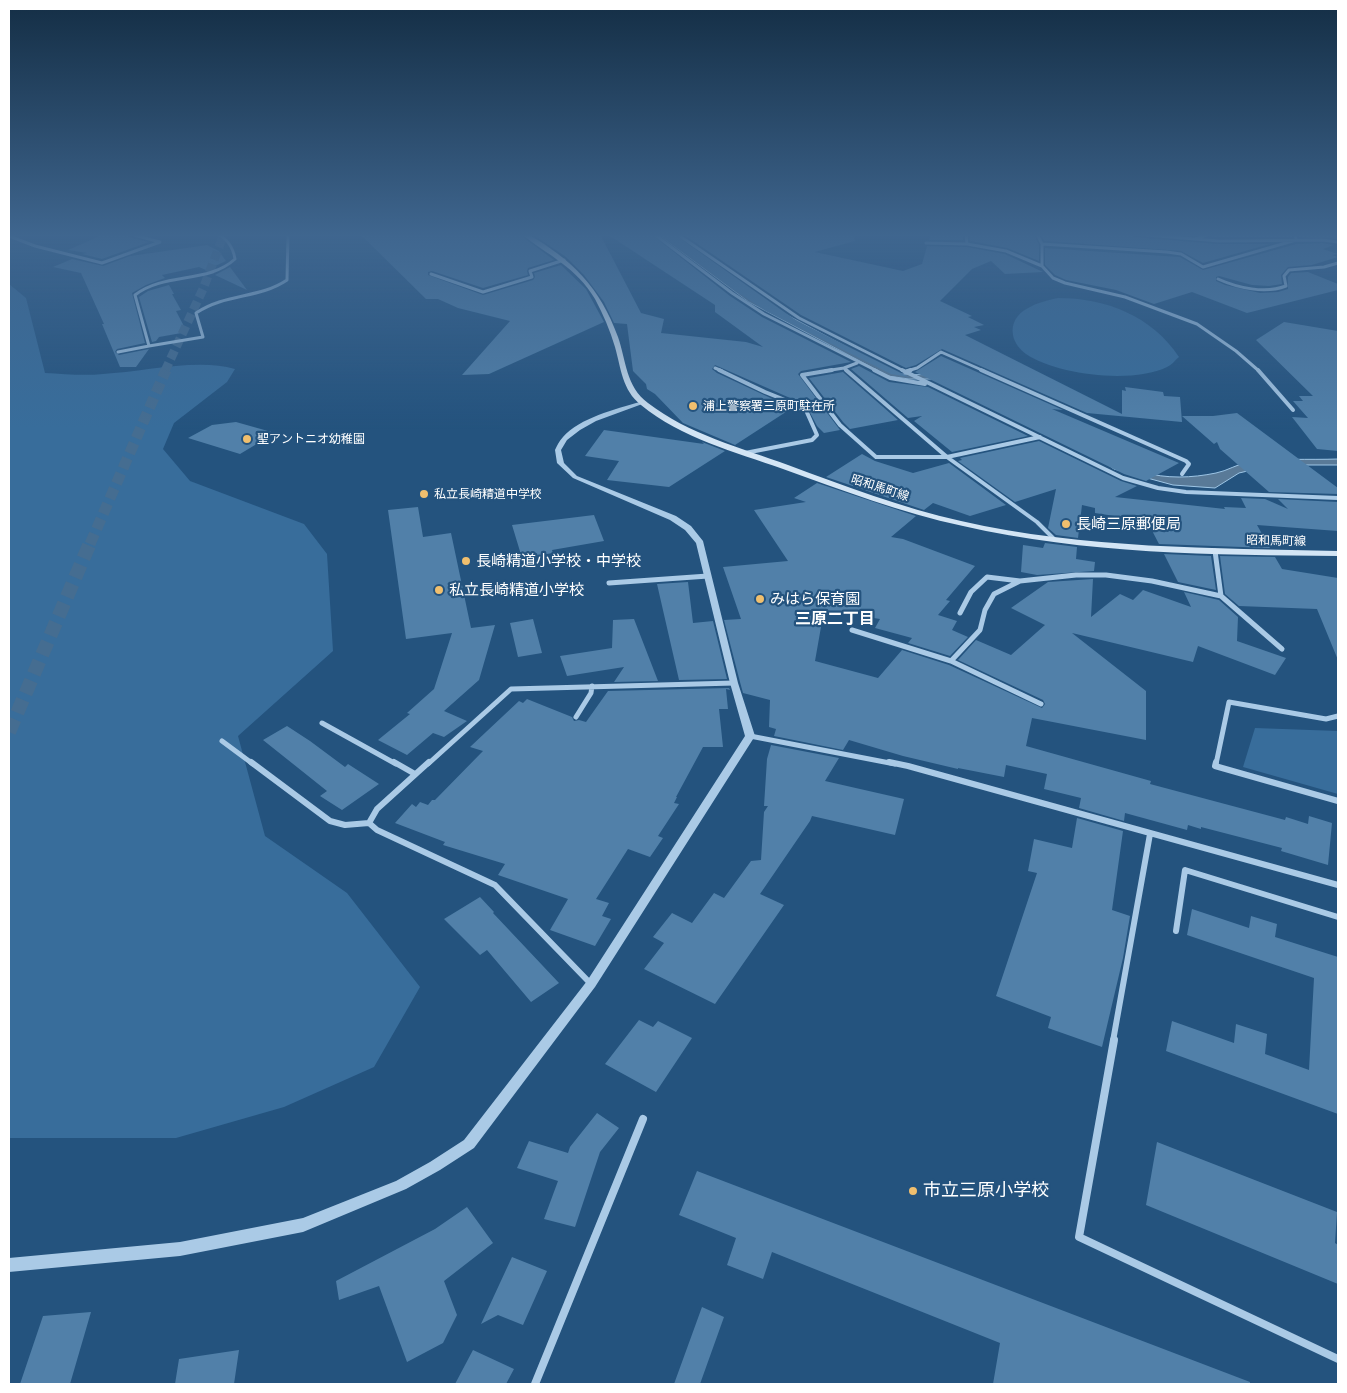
<!DOCTYPE html>
<meta charset="utf-8">
<style>
body{margin:0}
#map{position:relative;width:1347px;height:1393px;overflow:hidden;background:#24537e;font-family:Quicksand,sans-serif}
canvas{display:block}
.frame{position:absolute;inset:0;border:10px solid #fff;pointer-events:none}
</style>
<div id="map">
<canvas width="1347" height="1393"></canvas>
<div class="frame"></div>
</div>
<script>
const ctx = document.querySelector('canvas').getContext('2d');
ctx.lineJoin = 'round';
function fill(path, color) { ctx.fillStyle = color; ctx.fill(path, 'evenodd'); }
function trace(path, color, width, dash) { ctx.strokeStyle = color; ctx.lineWidth = width; ctx.lineCap = dash ? 'butt' : 'round'; ctx.setLineDash(dash || []); ctx.stroke(path); }
function label(font, color, halo, rows, align = 'center') {
  ctx.font = font + ' Quicksand,"Noto Sans JP",sans-serif'; ctx.lineWidth = 4.5; ctx.setLineDash([]); ctx.textBaseline = 'middle'; ctx.strokeStyle = halo; ctx.fillStyle = color; for (const [text, x, y, turn = 0] of rows) {
    ctx.save(); ctx.translate(x, y); ctx.rotate((+turn || 0) * Math.PI / 180); ctx.textAlign = isNaN(turn) ? turn : align; if (halo) ctx.strokeText(text, 0, 0); ctx.fillText(text, 0, 0); ctx.restore();
  }
}
fill(new Path2D(`
 M9,284L26,298L45,373C64,374 84,376 103,374C143,372 197,358 235,369L227,382L174,423L163,449L190,481L304,524L327,554L333,651L238,736L265,836L347,893L420,987L374,1067L284,1107L176,1138H9Z
 M1058,298C1106,298 1152,316 1179,357C1175,360 1172,365 1167,367C1132,384 1057,375 1026,354C1020,350 1014,342 1013,335C1009,310 1039,302 1058,298Z
 M1255,728L1338,731V794L1243,767Z`), '#386d9b');
const water = new Path2D(`
 M658,234H669L759,300L897,374L936,375L1143,472C1166,479 1192,478 1216,473C1227,471 1237,464 1249,462C1278,458 1309,460 1338,459V465H1273L1239,473L1215,488L1173,485L1114,469L1087,450L933,379H909L888,376L749,302Z`);
fill(water, '#597a98');
trace(water, '#9ec6e6', 1);
fill(new Path2D(`
 M104,234H127L129,237L149,242L102,259L82,254L87,253L68,250Z
 M360,234H519L554,260L528,268L527,271L528,275L483,288L432,271L428,272V275L483,295L533,280L535,277L534,273L561,265L586,289L604,322L489,374L462,375L510,321L458,308L438,299H426Z
 M532,234H600L641,313L664,319L661,333L746,342L763,347L715,312V305L607,234H651L730,296L762,317L851,362L801,371L798,374L840,430L824,433L817,426L806,405L715,365L712,369L717,373L792,408L735,445L683,423L655,394L647,389L646,384L633,371L627,324L614,323L604,302L584,275L566,257Z
 M660,234H674L797,321L909,377L891,374L766,311L734,290Z
 M683,234H854L855,241L815,252L903,271L922,264L927,246L967,247L1005,254L1043,272L1005,274L991,261L972,269L940,301L972,316L968,317L984,325L974,327L981,330L965,335L1122,414V390L1126,391L1125,387L1163,392L1164,396L1180,397L1182,422L1087,413L942,349L916,365L906,368L801,315Z
 M931,234H963V240H929Z
 M969,234H1034L1039,245V261L1007,248L970,241Z
 M1041,234H1131L1134,237L1219,244H1270L1203,263L1181,251L1044,241Z
 M1213,234H1292V237H1212Z
 M1298,234H1338V239L1299,237Z
 M1322,243L1334,245L1323,249L1338,254L1332,255L1338,257L1312,265L1288,267L1281,275L1282,284L1269,286L1252,285L1219,276L1216,277V281L1225,285L1260,293L1278,292L1288,289V277L1291,273L1308,272L1338,284V290L1247,313L1192,292L1154,304L1116,290L1066,280L1055,275L1045,265V248L1180,257L1203,270L1296,244Z
 M207,245L219,251L226,261L206,270L199,267L162,275L165,278L146,285L132,293L145,343L117,349L115,352L119,355L149,349L136,367H120L102,324H104L81,273L53,267L72,259L103,266L130,256Z
 M230,267L247,290L215,275Z
 M169,285L174,294H172L181,310L176,311L187,332L159,337L156,341L152,342L139,297L148,291Z
 M1284,322L1338,331V451L1317,449L1292,417L1308,418L1293,401H1303L1299,396H1313L1256,340Z
 M941,356L1063,410L1052,409L1179,463L1146,481L1124,474L915,372Z
 M859,366L889,382L928,387L1028,436L952,452L914,421L922,416L908,418L851,369Z
 M843,372L844,373L898,420L850,429L843,422L809,378Z
 M1237,413L1338,488V494L1269,492L1220,449L1217,442L1214,444L1182,416H1213Z
 M236,422L275,433L240,454L188,438L212,425Z
 M604,430L704,444L702,442L725,451L669,487L607,480L619,461L585,456Z
 M1039,441L1121,481L1137,486L1115,497L1225,509L1224,507L1246,508L1241,498L1265,499L1288,509L1278,499L1338,502V531L1257,525L1270,548L1159,544L1147,521L1095,513V508L1082,505L1078,538L1056,535L1048,528L1056,489L1015,502L958,461L962,460L960,458Z
 M862,454L875,461L913,473L949,463L1006,505L970,516L933,503L924,510L826,477Z
 M817,483L916,516L891,537L903,539L975,566L946,600L950,601L938,615L957,621L952,630L968,637L950,656L908,643L912,638L875,628L880,619L824,610L815,661L878,678L902,650L949,665L1042,708L1045,704L1043,700L958,660L976,640L1011,655L1045,625L1011,608L1048,582L1093,579L1091,617L1120,594L1133,600L1143,590L1191,607L1184,592L1219,600L1238,617L1237,641L1286,658L1275,675L1198,646L1193,662L1072,633L1146,691V740L1032,718L1026,746L1151,781L1150,784L1285,820L1286,817L1308,824L1309,816L1332,823L1328,865L1281,851L1282,848L1201,827V829L1188,825L1187,830L1125,813L1124,821L1079,808L1081,798L1044,789L1047,774L1006,765L1004,777L958,768V769L903,756L849,740L843,750L774,736L776,729L769,727L770,700L743,693L740,682L724,620L741,619L723,567L788,561L754,510L806,502L794,498Z
 M418,507L423,537L451,533L471,628L495,625L479,680L444,711L467,721L444,737L433,733L407,755L378,740L410,714L407,713L434,689L452,633L406,639L388,510Z
 M594,515L604,541L552,550L553,553L522,558L512,525Z
 M1045,543L1077,547L1076,559L1095,562L1094,571L1037,575L1021,572L1023,545L1043,548Z
 M1164,554L1211,556L1216,590L1178,582Z
 M1220,556L1275,557L1282,569L1338,578V660L1317,609L1239,606L1225,594Z
 M688,582L693,623L713,621L727,679L679,680L657,584Z
 M533,619L542,653L518,657L510,623Z
 M634,619L658,681L614,682L624,667L567,676L560,656L612,648L613,620Z
 M729,688L730,690L726,689L728,709H719L723,747H703L676,797H677L674,803L679,804L658,836L663,838L650,857L628,849L596,899L609,903L602,916L611,919L595,946L550,930L568,899L498,875L505,864L443,845L445,842L395,823L412,804L416,807L420,802L428,805L432,800H435L483,751L470,747L519,701L523,703L527,699L572,717L574,721L579,720L586,722L608,691Z
 M287,726L310,741L345,767L348,764L379,784L342,810L320,796L327,791L263,740Z
 M771,745L839,758L825,781L904,799L895,835L812,816L810,821L760,894L784,905L715,1004L644,969L664,943L653,937L672,913L692,923L714,893L724,898L751,861L761,860L764,812L768,806H764L767,759Z
 M1077,818L1123,831L1112,910L1130,916L1123,958L1102,1047L1048,1028L1051,1017L996,996L1037,873L1028,871L1034,839L1072,848Z
 M480,897L494,912L493,913L559,983L531,1002L487,950L480,955L444,919Z
 M1192,909L1249,928L1251,916L1277,924L1275,937L1338,957V1114L1166,1051L1172,1021L1234,1043L1236,1024L1267,1034L1265,1054L1309,1070L1314,978L1187,935Z
 M639,1020L653,1027L658,1021L692,1038L656,1092L605,1064Z
 M597,1113L619,1128L600,1152L575,1227L544,1219L558,1181L517,1168L529,1141L568,1153L570,1147Z
 M1157,1142L1337,1212L1335,1243L1338,1245V1284L1146,1205Z
 M697,1171L1250,1382V1384H993L1000,1343L772,1252L763,1279L727,1265L736,1238L679,1215Z
 M467,1207L493,1243L444,1281L457,1315L443,1343L407,1362L379,1286L339,1300L336,1281L435,1229Z
 M512,1257L547,1271L523,1325L498,1315L481,1324Z
 M702,1307L724,1317L700,1384H674Z
 M91,1312L70,1384H20L43,1316Z
 M239,1350L234,1384H175L179,1359Z
 M473,1350L514,1369L506,1384H455Z`), '#5180a9');
trace(new Path2D(`
 M165,371L203,289L224,234`), '#456d91', 9, [9, 4.5]);
trace(new Path2D(`
 M90,544L166,370`), '#456d91', 11, [11, 5.5]);
trace(new Path2D(`
 M9,732L90,543`), '#456d91', 14, [14, 7]);
trace(new Path2D(`
 M217,234C228,239 233,247 235,259C208,284 165,272 135,295L149,346L203,337L196,313C226,293 259,299 287,280L288,234
 M654,234L732,293L764,314L877,371
 M677,234L799,318L904,371
 M966,234L967,244L1006,251L1042,266
 M1037,234L1042,244V266L1053,278L1065,283L1125,297L1197,324L1236,351L1259,371
 M1134,234L1219,241L1322,240L1338,242
 M9,236L35,246L102,263L160,242L130,234
 M1195,239L1210,234
 M926,243L967,244
 M1042,244L1167,252L1181,254L1203,267L1296,240L1295,234
 M431,274L483,292L532,277L530,271L564,260
 M1218,279C1238,288 1265,294 1286,286L1284,276L1289,270L1324,267L1338,263
 M118,352L149,346
 M715,368L722,371
 M825,371L844,368
 M847,371L844,368L857,363
 M907,371L917,368L941,352L984,371`), '#aacae6', 3);
trace(new Path2D(`
 M719,370L765,392L805,408L817,435L812,440L745,453
 M832,370L802,375L840,425L876,457H947L1040,437
 M846,370L947,457L1037,522L1055,540
 M874,370L890,378L925,384
 M902,370L1123,478L1158,488L1186,492L1338,498
 M981,370L1186,461L1189,464L1182,474
 M1258,370L1293,410
 M905,372L911,370`), '#aacae6', 4);
trace(new Path2D(`
 M1215,551L1221,596
 M609,583L708,576
 M960,613L971,592L987,577L1020,581
 M852,630L951,661L1041,704
 M951,661L980,630L985,610L994,594L1020,581L1076,575H1106L1152,581L1221,596L1282,649
 M576,717L591,693L592,686
 M322,723L396,764
 M750,736L895,764
 M222,741L253,764
 M428,764L511,689L734,683
 M1216,764L1229,702L1326,719L1338,716`), '#aacae6', 5);
trace(new Path2D(`
 M251,762L330,821L345,825L369,823
 M394,762L415,774
 M429,762L377,809L369,823L377,830L495,885L591,984
 M889,762L908,766L1338,885
 M1216,762L1215,766L1338,801
 M1176,931L1185,870L1338,917
 M1113,1041L1150,834`), '#aacae6', 6);
trace(new Path2D(`
 M1114,1040L1079,1237L1338,1359
 M535,1384L643,1119`), '#aacae6', 8);
fill(new Path2D(`
 M640,402L645,403L596,421L580,430L567,440L561,450L564,463L577,476L676,516L691,526L703,541L738,683L755,736L595,987L474,1148L440,1170L406,1189L303,1232L180,1256L9,1272V1258L180,1242L303,1218L396,1181L430,1162L464,1140L587,981L745,736L730,683L696,543L685,530L670,520L573,478L557,463L555,450C557,446 559,441 563,437C580,418 615,409 640,402Z`), '#aacae6');
fill(new Path2D(`
 M521,234H528C572,260 600,287 618,337C626,360 626,387 648,403C688,434 741,448 788,465C845,486 902,508 961,521C1084,549 1213,548 1338,551V556C1213,555 1085,554 963,526C901,513 842,490 783,469C735,452 681,438 641,405C622,390 621,368 615,347C610,330 603,314 595,299C577,268 548,255 521,234Z`), '#d3e5f5');
const sky = ctx.createLinearGradient(0, 0, 0, 429);
sky.addColorStop(0, '#142e45');
sky.addColorStop(0.55, '#3f668f');
sky.addColorStop(1, '#3f668f00');
ctx.fillStyle = sky;
ctx.fillRect(0, 0, 1347, 429);
for (const [x, y, r, color] of [
 [693,406,5,"#f0bf6e"],
 [247,439,5,"#f0bf6e"],
 [424,494,5,"#f0bf6e"],
 [1066,524,5,"#f0bf6e"],
 [466,561,5,"#f0bf6e"],
 [439,590,5,"#f0bf6e"],
 [760,599,5,"#f0bf6e"],
 [913,1191,5,"#f0bf6e"]
]) { const dot = new Path2D(); dot.arc(x, y, r, 0, 2 * Math.PI); ctx.fillStyle = color; ctx.fill(dot); trace(dot, '#24537e', 2); }
label('12px', '#fff', '#24537e', [
 ["浦上警察署三原町駐在所",703,406],
 ["聖アントニオ幼稚園",257,439],
 ["私立長崎精道中学校",434,494]
], 'left');
label('12px', '#fff', '#24537e', [
 ["昭和馬町線",880,488,18],
 ["昭和馬町線",1276,541,1]
]);
label('15px', '#fff', '#24537e', [
 ["長崎三原郵便局",1076,524],
 ["長崎精道小学校・中学校",476,561],
 ["私立長崎精道小学校",449,590],
 ["みはら保育園",770,599]
], 'left');
label('bold 16px', '#fff', '#24537e', [
 ["三原二丁目",835,619]
]);
label('18px', '#fff', '#24537e', [
 ["市立三原小学校",923,1191]
], 'left');
</script>
